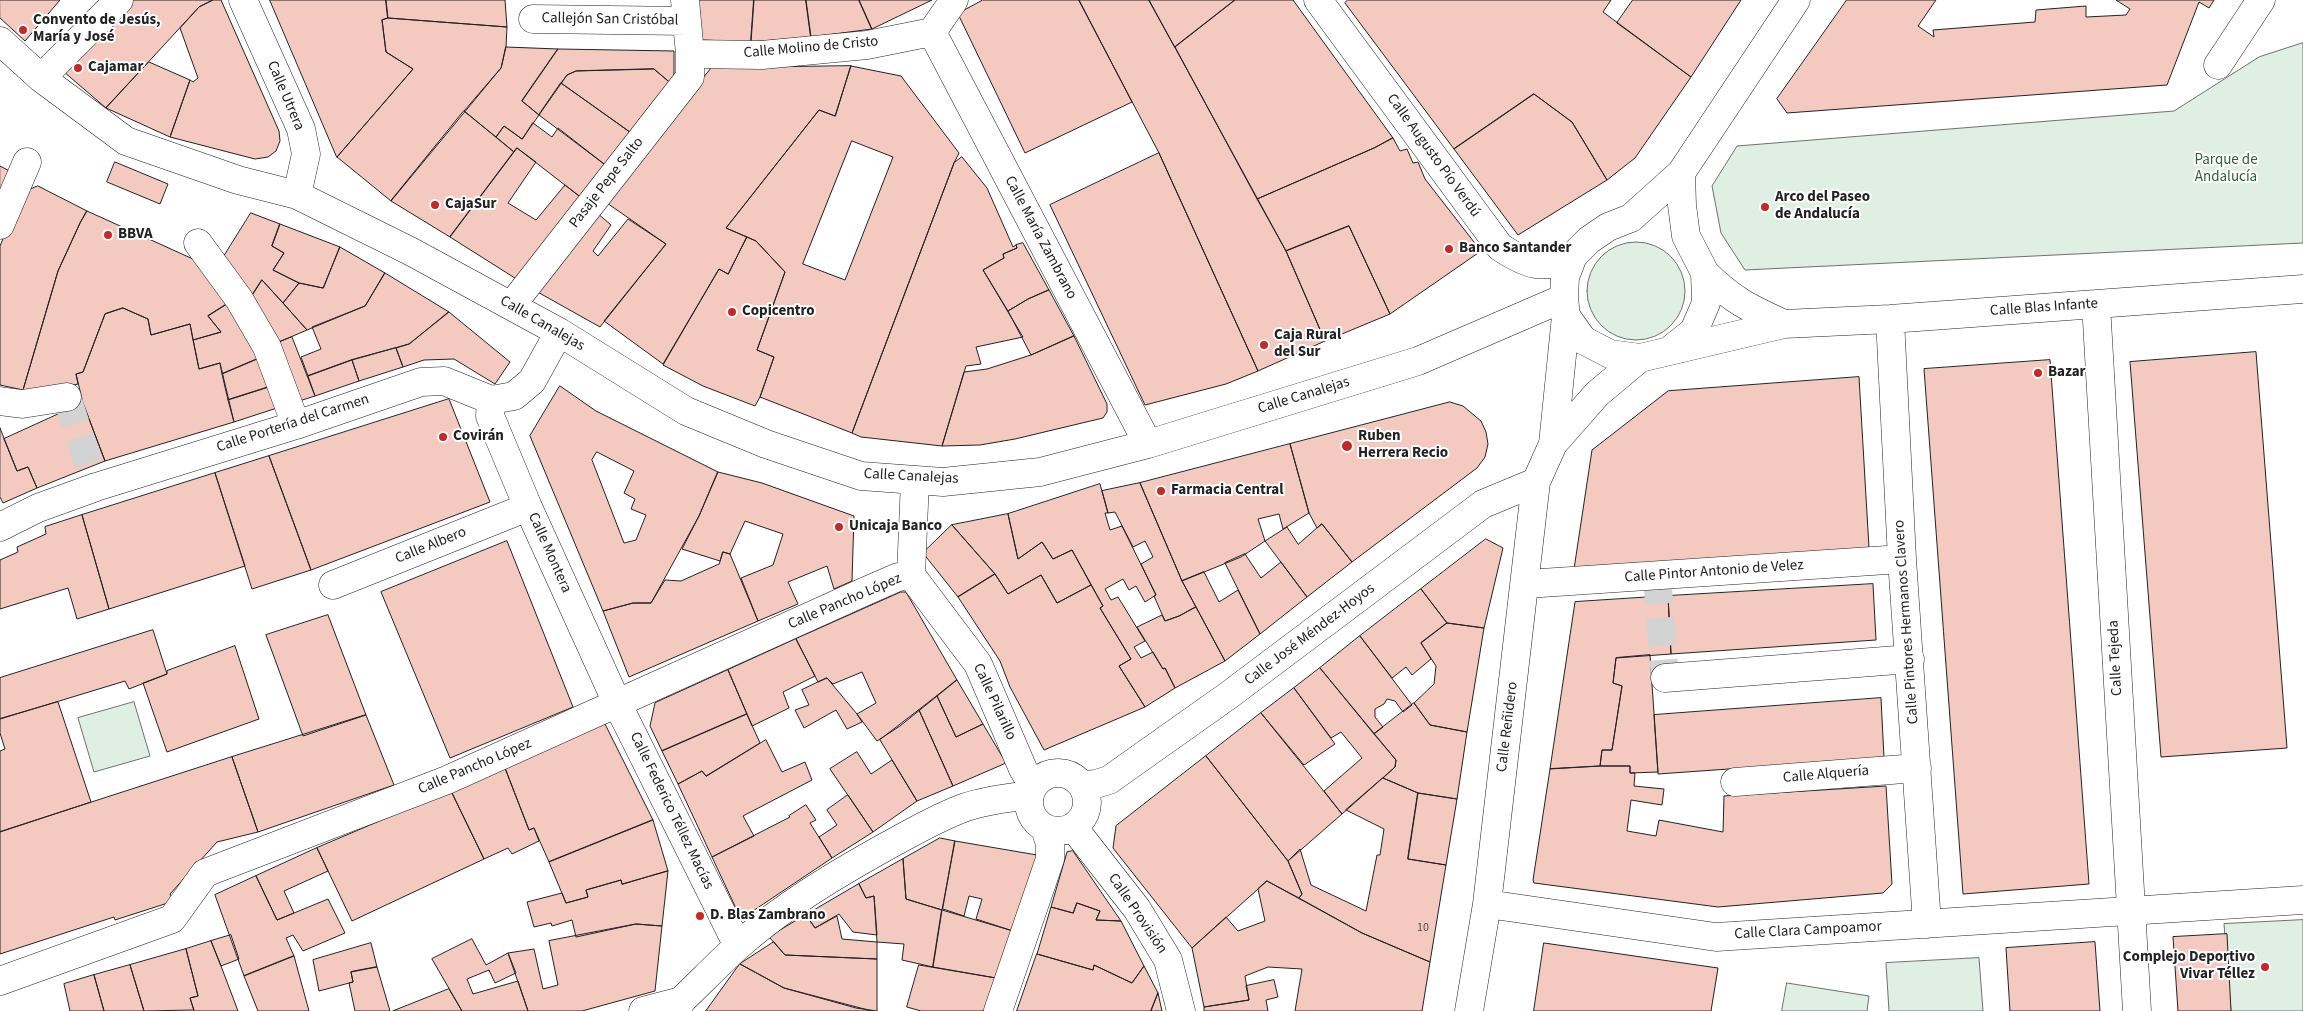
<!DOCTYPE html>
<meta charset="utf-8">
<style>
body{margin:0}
canvas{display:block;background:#fff}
</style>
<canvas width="2303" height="1011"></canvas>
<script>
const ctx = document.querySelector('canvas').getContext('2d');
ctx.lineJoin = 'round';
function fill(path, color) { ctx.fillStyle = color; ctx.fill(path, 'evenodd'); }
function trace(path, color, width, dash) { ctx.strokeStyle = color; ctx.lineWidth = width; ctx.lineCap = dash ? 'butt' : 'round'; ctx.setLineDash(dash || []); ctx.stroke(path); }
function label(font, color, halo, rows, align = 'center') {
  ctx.font = font + ' "Source Sans 3",sans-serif'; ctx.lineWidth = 4; ctx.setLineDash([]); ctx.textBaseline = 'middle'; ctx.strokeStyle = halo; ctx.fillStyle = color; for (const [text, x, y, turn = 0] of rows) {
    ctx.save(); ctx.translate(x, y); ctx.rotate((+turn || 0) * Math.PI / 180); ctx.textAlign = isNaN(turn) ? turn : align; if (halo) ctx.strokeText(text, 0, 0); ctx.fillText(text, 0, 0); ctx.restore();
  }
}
const green = new Path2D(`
 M2303,43V243L1745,270L1721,233L1712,186L1737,146L2174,111L2259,57Z
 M1587 291a49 49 0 1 1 98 0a49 49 0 1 1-98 0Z
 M134,702L150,756L94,772L78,718Z
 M2303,920V1011H2231L2224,924Z
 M1979,958L1983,1011H1889L1886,963Z
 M1787,983L1869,996L1867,1011H1782Z`);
fill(green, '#e0efe3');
trace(green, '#6f6f6f', 1);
const building = new Path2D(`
 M0,0H60L25,41L0,18Z
 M134,0H213L199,7L106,108L63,71Z
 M213,0H221L279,131L280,141L276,151L268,157L255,159L170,137L190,80L193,82L198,78L180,28L199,7Z
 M270,0H386L388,18L382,20L386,52L413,69L337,157Z
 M386,0H505L507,27L388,18Z
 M698,0H754L751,42L702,40Z
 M754,0H806L811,37L751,42Z
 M806,0H859L872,29L811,37Z
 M859,0H932L872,29Z
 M983,0H1079L1132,102L1025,153L959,16L961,12Z
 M1079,0H1149L1286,251L1325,341L1258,371L1159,153Z
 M1149,0H1235L1175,47Z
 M1235,0H1293L1393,138L1374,148L1257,199L1175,47Z
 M1348,0H1611L1603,12L1691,77L1635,158L1607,180L1572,122L1534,94L1454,149L1345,3Z
 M1633,0H1741L1691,77L1617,23Z
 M1847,0H1936L1918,26L1934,37L1933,30L2035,22L2036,10L2086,6V17L2126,15L2130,9L2116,0H2214L2209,8L2199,2L2167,85L1787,113L1777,99Z
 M388,18L507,27L506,47L501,68L391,201L337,157L413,69L386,52L382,20Z
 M506,47L558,49L522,101L539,115L522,139L504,126L496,137L464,111L501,68Z
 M558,49L674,51V86L654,69L576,71L567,75L539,115L522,101Z
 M149,62L190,80L170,137L106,108Z
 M851,66L901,76L959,153L954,163L852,433L760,397L774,357L757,350L785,272L756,241L726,228L819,110L835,116ZM852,141L893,157L845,280L803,264Z
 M851,66L835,116L819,110L726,228L747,237L728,274L719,269L663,364L604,321L666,244L604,201L711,68Z
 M654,69L674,86L634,135L561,83L567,75L576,71Z
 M561,83L634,135L608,167L539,115Z
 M1534,94L1572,122L1607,180L1518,235L1454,149Z
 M464,111L514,152L450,237L391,201Z
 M533,123L552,137L558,128L608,167L583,199L517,148L514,152L496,137L504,126L522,139Z
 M1393,138L1400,151L1407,149L1413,163L1418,162L1425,179L1481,251L1390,314L1349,226L1286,251L1257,199L1374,148Z
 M517,148L536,162L508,203L536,220L565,185L583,199L518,280L450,237Z
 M1159,153L1258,371L1226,384L1145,405L1050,205Z
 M962,157L987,188L1013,247L1016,245L1017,248L1003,254L1004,258L983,270L1023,337L976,347L981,364L966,366L942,446L861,437L852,433L954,163Z
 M115,162L168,184L160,204L107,182Z
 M0,166L19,176L0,221Z
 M38,186L87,211L80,223L58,271L23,390L0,385V246L22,193Z
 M87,211L193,259L227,304L208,316L221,332L193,340L190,324L151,335L148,319L123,308L105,314L83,372L76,374L78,384L42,393L23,390L58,271L80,223Z
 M596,212L611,225L593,251L598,256L628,219L666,244L600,327L534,290Z
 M251,213L280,224L272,246L284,253L273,270L299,283L283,303L262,280L251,297L221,261Z
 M280,224L340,247L323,288L299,283L273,270L284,253L272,246Z
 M1349,226L1390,314L1325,341L1286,251Z
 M747,237L756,241L785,272L757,350L774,357L760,397L755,406L703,386L663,365L719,269L728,274Z
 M1023,243L1049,290L1028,299L1008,311L983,270L1004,258L1003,254L1017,248L1016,245Z
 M340,247L385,273L365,306L307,330L283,303L299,283L323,288Z
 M385,273L449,312L409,344L352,360L308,376L301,357L321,349L312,327L365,306Z
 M262,280L283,303L307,330L272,345L251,297Z
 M1049,290L1074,336L1031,355L1008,311L1028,299Z
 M227,304L262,357L222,374L220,363L199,369L193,340L221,332L208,316Z
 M123,308L148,319L151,335L190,324L199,369L220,363L234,422L105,461L83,403L76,374L83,372L105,314Z
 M449,312L510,362L495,384L454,359L424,360L403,367L396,348L409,344Z
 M1074,336L1107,404V412L1103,418L1015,439L980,445L942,446L964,372L987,369L1031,355Z
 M292,337L315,396L296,402L272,345Z
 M396,348L403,367L359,381L352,360Z
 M2256,352L2287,748L2161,757L2130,362Z
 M262,357L272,386L228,400L222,374Z
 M352,360L359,381L315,396L308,376Z
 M2050,360L2089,884L1963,894L1924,369Z
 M1859,377L1869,548L1574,569L1592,450L1668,391Z
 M272,386L280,407L234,422L228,400Z
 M560,386L596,411L718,472L699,516L651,603H633L603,611L530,436ZM597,452L634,471L624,493L635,499L631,509L646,515L636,540L624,543L592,460Z
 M449,399L490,502L311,570L269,456Z
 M1450,402L1463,406L1481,421L1486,432L1488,444L1485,457L1477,468L1352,562L1322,524L1317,528L1309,513L1290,444Z
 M83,403L105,461L37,488L28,467L17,471L4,439Z
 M0,428L17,471L28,467L37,488L3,503L0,497Z
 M1290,444L1309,513L1283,529L1279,514L1258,519L1265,541L1241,557L1182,581L1140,483Z
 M269,456L311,570L252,589L215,473Z
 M718,472L762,483L854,516L852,581L834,589L827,566L788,582L798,604L758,621L741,578L773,565L783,534L745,521L730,554L723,552L720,561L682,549L699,516Z
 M215,473L245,566L109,609L82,515Z
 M1140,483L1182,581L1196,607L1179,616L1165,621L1154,596L1156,595L1141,564L1153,557L1145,541L1133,547L1115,512L1108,513L1102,491Z
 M1100,484L1108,513H1105L1110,530L1122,526L1156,595L1145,602L1136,586L1129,590L1123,579L1105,589L1111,600L1118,597L1145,641L1134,647L1141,658L1153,652L1163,669L1165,668L1175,688L1145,707L1119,666L1131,659L1100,608L1103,606L1072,550L1053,559L1042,542L1018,559L1008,514Z
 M1008,514L1018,559L1042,542L1053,559L1072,550L1091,585L1057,603L1041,575L1008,594L995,574L952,525Z
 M82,515L109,609L77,619L68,588L0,609V560L18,552L17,547L46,534L45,527Z
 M1322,524L1352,562L1307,597L1265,541L1287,527L1298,544Z
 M952,525L995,574L958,597L923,553Z
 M1486,539L1503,548L1484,628L1447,623L1421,589Z
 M507,541L573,707L450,758L381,592Z
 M723,552L730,554L758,621L629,677L603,611L633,603H651L665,580L681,581L719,564Z
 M1245,554L1261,578L1281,562L1307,597L1260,634L1225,563Z
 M1204,572L1219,602L1238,590L1260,634L1225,661L1182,581Z
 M995,574L1008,594L1041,575L1057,603L1091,585L1103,606L1100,608L1131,659L1119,666L1145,707L1044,750L1010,687L1000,661L958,597Z
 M1873,584L1876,640L1671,654L1668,596Z
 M1421,589L1447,623L1421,643L1431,659L1412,675L1406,667L1392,678L1360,636Z
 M901,592H906L957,680L900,726L877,741L857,714L876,703L862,672L833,684L827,678L818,682L796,639Z
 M1668,596L1671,654L1616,658L1613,683L1622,686L1612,750H1602L1600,766L1550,769L1575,602Z
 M1196,607L1225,661L1175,688L1165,668L1163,669L1137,627L1162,615L1165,621L1179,616Z
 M328,615L366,715L303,736L266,635Z
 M1447,623L1484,628L1467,732L1430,725L1414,703L1434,684L1436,666L1421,643Z
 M153,630L167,674L129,689L125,681L0,719V678Z
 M1360,636L1412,705L1403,712L1395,701L1387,699L1384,704L1375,709V717L1383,727L1374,734L1320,668Z
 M796,639L815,676L783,692L789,708L752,726L728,670Z
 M235,646L259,719L167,752L143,683L167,674V671Z
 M1650,655L1658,772L1630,773V766H1600L1602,750H1612L1622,686L1613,683L1616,658Z
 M1320,668L1396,760L1395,767L1342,814L1324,791L1362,758L1341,732L1331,738L1294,688Z
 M728,670L747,714L662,751L650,726L655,703Z
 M827,678L857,714L862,722L847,729L836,710L804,728L795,710L809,705L802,690Z
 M957,680L983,724L956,737L937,696Z
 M1294,688L1335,744L1304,765L1261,713Z
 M937,696L956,737L983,724L1006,763L953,786L919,710Z
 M1881,698L1884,758L1658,774L1654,715Z
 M58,702L91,802L0,832V751L5,749L0,733V719Z
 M1414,703L1430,725L1467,732L1457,799L1418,793L1383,778L1395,767L1396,760L1374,734Z
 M919,710L953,786L917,801L880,740Z
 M1261,713L1342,814L1288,861L1206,756Z
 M747,714L760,743L706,776L702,771L678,784L662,751Z
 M366,715L394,785L258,832L232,757Z
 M605,724L653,820L549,862L534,828L529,830L505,768Z
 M766,740L782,772L805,762L812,780L743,816L754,836L712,857L678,784L702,771L706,776Z
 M857,752L871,774L892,760L917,801L873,832L830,769Z
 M1206,756L1288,861L1302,894L1299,898L1267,881L1192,948L1113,848L1116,826Z
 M232,757L258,832L217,842L170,894L174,901L115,920L114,917L0,954V832Z
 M1600,766H1630V773H1635L1634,786L1664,789L1662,805L1631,800L1627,831L1656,836L1659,820L1723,832L1724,796L1886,786L1892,884L1883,893L1718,907L1534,883L1533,880L1550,769Z
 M505,768L529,830L534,828L539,841L512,854L508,848L484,859L451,791Z
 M1383,778L1418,793L1408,859L1446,865L1430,962L1362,933L1299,898L1302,894L1288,861L1300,849L1311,885L1366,911L1377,855H1380L1384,829L1346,810Z
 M451,791L484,859L352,921L317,848Z
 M1418,793L1457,799L1446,865L1408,859Z
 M848,795L873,832L832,858L819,837L837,825L827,810Z
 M806,805L816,820L810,823L832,858L741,919L712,857L790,817L789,816Z
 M653,820L668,871L622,884L621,880L586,890L588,897L566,903L549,862Z
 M940,838L955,841L942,910L906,899L903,859Z
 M955,841L1037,855L1013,931L976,919L982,899L969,896L964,916L943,909Z
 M317,848L328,871L284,891L294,913L277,920L256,876Z
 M1073,851L1121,921L1096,920L1100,911L1077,903L1073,913L1051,907L1067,852Z
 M903,859L906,899L942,910L933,967L902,960L904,944L877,942L874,896L866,898L859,884Z
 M668,871L662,926L636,924L576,937L572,920L552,926L551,923L534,927L527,902L562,893L566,903L588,897L586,890L621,880L622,884Z
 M256,876L277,920L328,899L345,933L303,951L293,935L286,938L294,956L244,976L215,895Z
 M1267,881L1362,933L1430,962L1422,1011H1295L1302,969L1268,967L1245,976L1249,1000L1204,1007L1192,948L1226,917L1238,931L1265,921L1258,889Z
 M859,884L866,898L874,896L877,935L853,932L839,914L815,928L806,915Z
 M1077,903L1100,911L1096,920L1121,921L1144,966L1132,983L1094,965L1093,970L1037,954L1051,907L1073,913Z
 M942,910L1013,931L996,978L933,967Z
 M806,915L815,928L837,916L842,939L877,942V959L785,955L769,937Z
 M636,924L662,926L655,991L582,1011H528L508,953L534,949L543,989L558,985L549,941Z
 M2227,934L2231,1011H2178L2173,937Z
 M231,935L239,959L221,966L211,941Z
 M472,939L486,965L508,953L516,973L495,983L489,970L467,979L473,994L518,981L528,1011H462L432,959Z
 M211,941L221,966L238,1011H194L190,998L198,996L186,949Z
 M774,942L785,955L877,959V1011L856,1008L784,988L740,964Z
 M2095,942L2100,1011H2010L2006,948Z
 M371,943L377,967L351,972L353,982L319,991L313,960Z
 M1544,943L1718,968L1711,1011H1534Z
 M186,949L198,996L190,998L194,1010L144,1011L130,965Z
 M1037,954L1093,970L1094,965L1132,983L1144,966L1158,993L1151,1011H1017Z
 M294,956L309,1011H258L244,976Z
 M740,964L784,988L872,1011H706Z
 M130,965L144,1011H104L94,975Z
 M919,965L996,978L985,1011H921L907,1007Z
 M377,967L390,1011H355L349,983L353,982L351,972Z
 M94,975L104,1011H70L64,984Z
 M1274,980L1278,997L1266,1000L1268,1011H1204V1007L1249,1000L1246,986Z
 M449,989L462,1011H393Z
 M1158,993L1162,1011H1151Z`);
fill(building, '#f3c9c0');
trace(building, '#222', 1);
trace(new Path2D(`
 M67,397L96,487
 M1657,576L1665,678`), '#d3d3d3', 28, [28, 14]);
const minor = new Path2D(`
 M243,0L301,129L306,154L297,195
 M1318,0L1500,247C1527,265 1543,271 1573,256
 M1796,0L1681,173L1631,218L1608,227L1589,240L1573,256L1565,277L1564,298L1566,316L1583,340L1610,354L1640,358L1784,324L1890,319L2303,289
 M533,19L687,21
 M932,32L1148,444
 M932,32L954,0
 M0,41L41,78L126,141L238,180L297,195L410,251L559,332L686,411L766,444L861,476L943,482L1040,472L1148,444L1418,361L1564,298
 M690,54L762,55L867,45L932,32
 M2218,65L2261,0
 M41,78L119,0
 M0,225L27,162
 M198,243L239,299L267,347L296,425
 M1705,273C1732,300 1749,308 1784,324
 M2096,304L2137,1011
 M511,306L690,77V54L685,0
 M1890,319L1902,559L1927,924
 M1670,350L1694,331L1706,303L1705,273L1686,236L1682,205L1681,173
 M491,400L490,416L528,507L617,703L738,946
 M0,401L22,404L67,397
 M1553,444L1597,394L1640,358
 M0,527L38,508L96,487L296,425L421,382L444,381L491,400L514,396L532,381L559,332
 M911,575L978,664L1023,769L1033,786
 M911,575L915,480
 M1526,584L1902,559
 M333,585L528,507
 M1665,678L1910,659
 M1029 802a29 29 0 1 1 58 0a29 29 0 1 1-58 0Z
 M1735,782L1917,768
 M1083,785L1096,784L1109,780L1229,695L1483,504L1536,482
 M1073,827L1137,909L1168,960L1181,1011
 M1487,904L1716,937L2303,900
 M0,981L172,919L205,873L447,780L866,591L898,577L911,575
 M643,1011L681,1001
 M677,1011L681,1001C700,983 719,963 739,945C783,906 835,875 887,846C913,832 938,817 966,807C986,800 1008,798 1029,795
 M998,1011L1050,859V844L1045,828
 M1469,1011L1487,904L1536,482L1553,444L1566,316`);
trace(minor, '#222', 29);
trace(minor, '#fff', 28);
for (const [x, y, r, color] of [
 [23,30,5,"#c62828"],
 [78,68,5,"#c62828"],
 [435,205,5,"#c62828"],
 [1765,207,5,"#c62828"],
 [108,235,5,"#c62828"],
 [1449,249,5,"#c62828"],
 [732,312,5,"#c62828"],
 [1264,345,5,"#c62828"],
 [2038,373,5,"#c62828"],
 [443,437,5,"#c62828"],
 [1347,446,6,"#c62828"],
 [1161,491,5,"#c62828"],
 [839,527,5,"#c62828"],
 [700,916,5,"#c62828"],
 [2265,967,5,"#c62828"]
]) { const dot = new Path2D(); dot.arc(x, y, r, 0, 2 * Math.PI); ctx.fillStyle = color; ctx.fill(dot); trace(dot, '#fff', 2); }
label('12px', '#564c4a', null, [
 ["10",1423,928]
]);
label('15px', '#222', '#fff', [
 ["Callejón San Cristóbal",610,20,1],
 ["Calle Molino de Cristo",811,48,-5],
 ["Calle Utrera",285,96,67],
 ["Calle Augusto Pío Verdú",1433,156,54],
 ["Pasaje Pepe Salto",607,183,-52],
 ["Calle María Zambrano",1040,238,62],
 ["Calle Blas Infante",2044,308,-4],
 ["Calle Canalejas",542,324,30],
 ["Calle Canalejas",1304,396,-17],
 ["Calle Portería del Carmen",293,424,-18],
 ["Calle Canalejas",911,477,3],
 ["Calle Albero",431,546,-22],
 ["Calle Montera",549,553,66],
 ["Calle Pintor Antonio de Velez",1714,572,-4],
 ["Calle Pancho López",845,602,-23],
 ["Calle Pintores Hermanos Clavero",1907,622,-94],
 ["Calle José Méndez-Hoyos",1310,635,-37],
 ["Calle Tejeda",2116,658,-93],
 ["Calle Pilarillo",994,702,65],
 ["Calle Reñidero",1508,727,-83],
 ["Calle Pancho López",475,767,-23],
 ["Calle Alquería",1826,775,-5],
 ["Calle Federico Téllez Macías",671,811,64],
 ["Calle Provisión",1137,914,56],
 ["Calle Clara Campoamor",1808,931,-3]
]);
label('bold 15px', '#222', '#fff', [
 ["Convento de Jesús,",33,21],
 ["María y José",33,38],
 ["Cajamar",88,68],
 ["Arco del Paseo",1775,198],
 ["de Andalucía",1775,215],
 ["CajaSur",445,205],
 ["BBVA",118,235],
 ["Banco Santander",1459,249],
 ["Copicentro",742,312],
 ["Caja Rural",1274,336],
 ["del Sur",1274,353],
 ["Bazar",2048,373],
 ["Covirán",453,437],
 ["Ruben",1358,437],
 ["Herrera Recio",1358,454],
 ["Farmacia Central",1171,491],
 ["Unicaja Banco",849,527],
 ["D. Blas Zambrano",710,916],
 ["Complejo Deportivo",2255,958,"right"],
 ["Vivar Téllez",2255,975,"right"]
], 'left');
label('15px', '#2f5e38', '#fff', [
 ["Parque de",2226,161],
 ["Andalucía",2226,178]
]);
</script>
